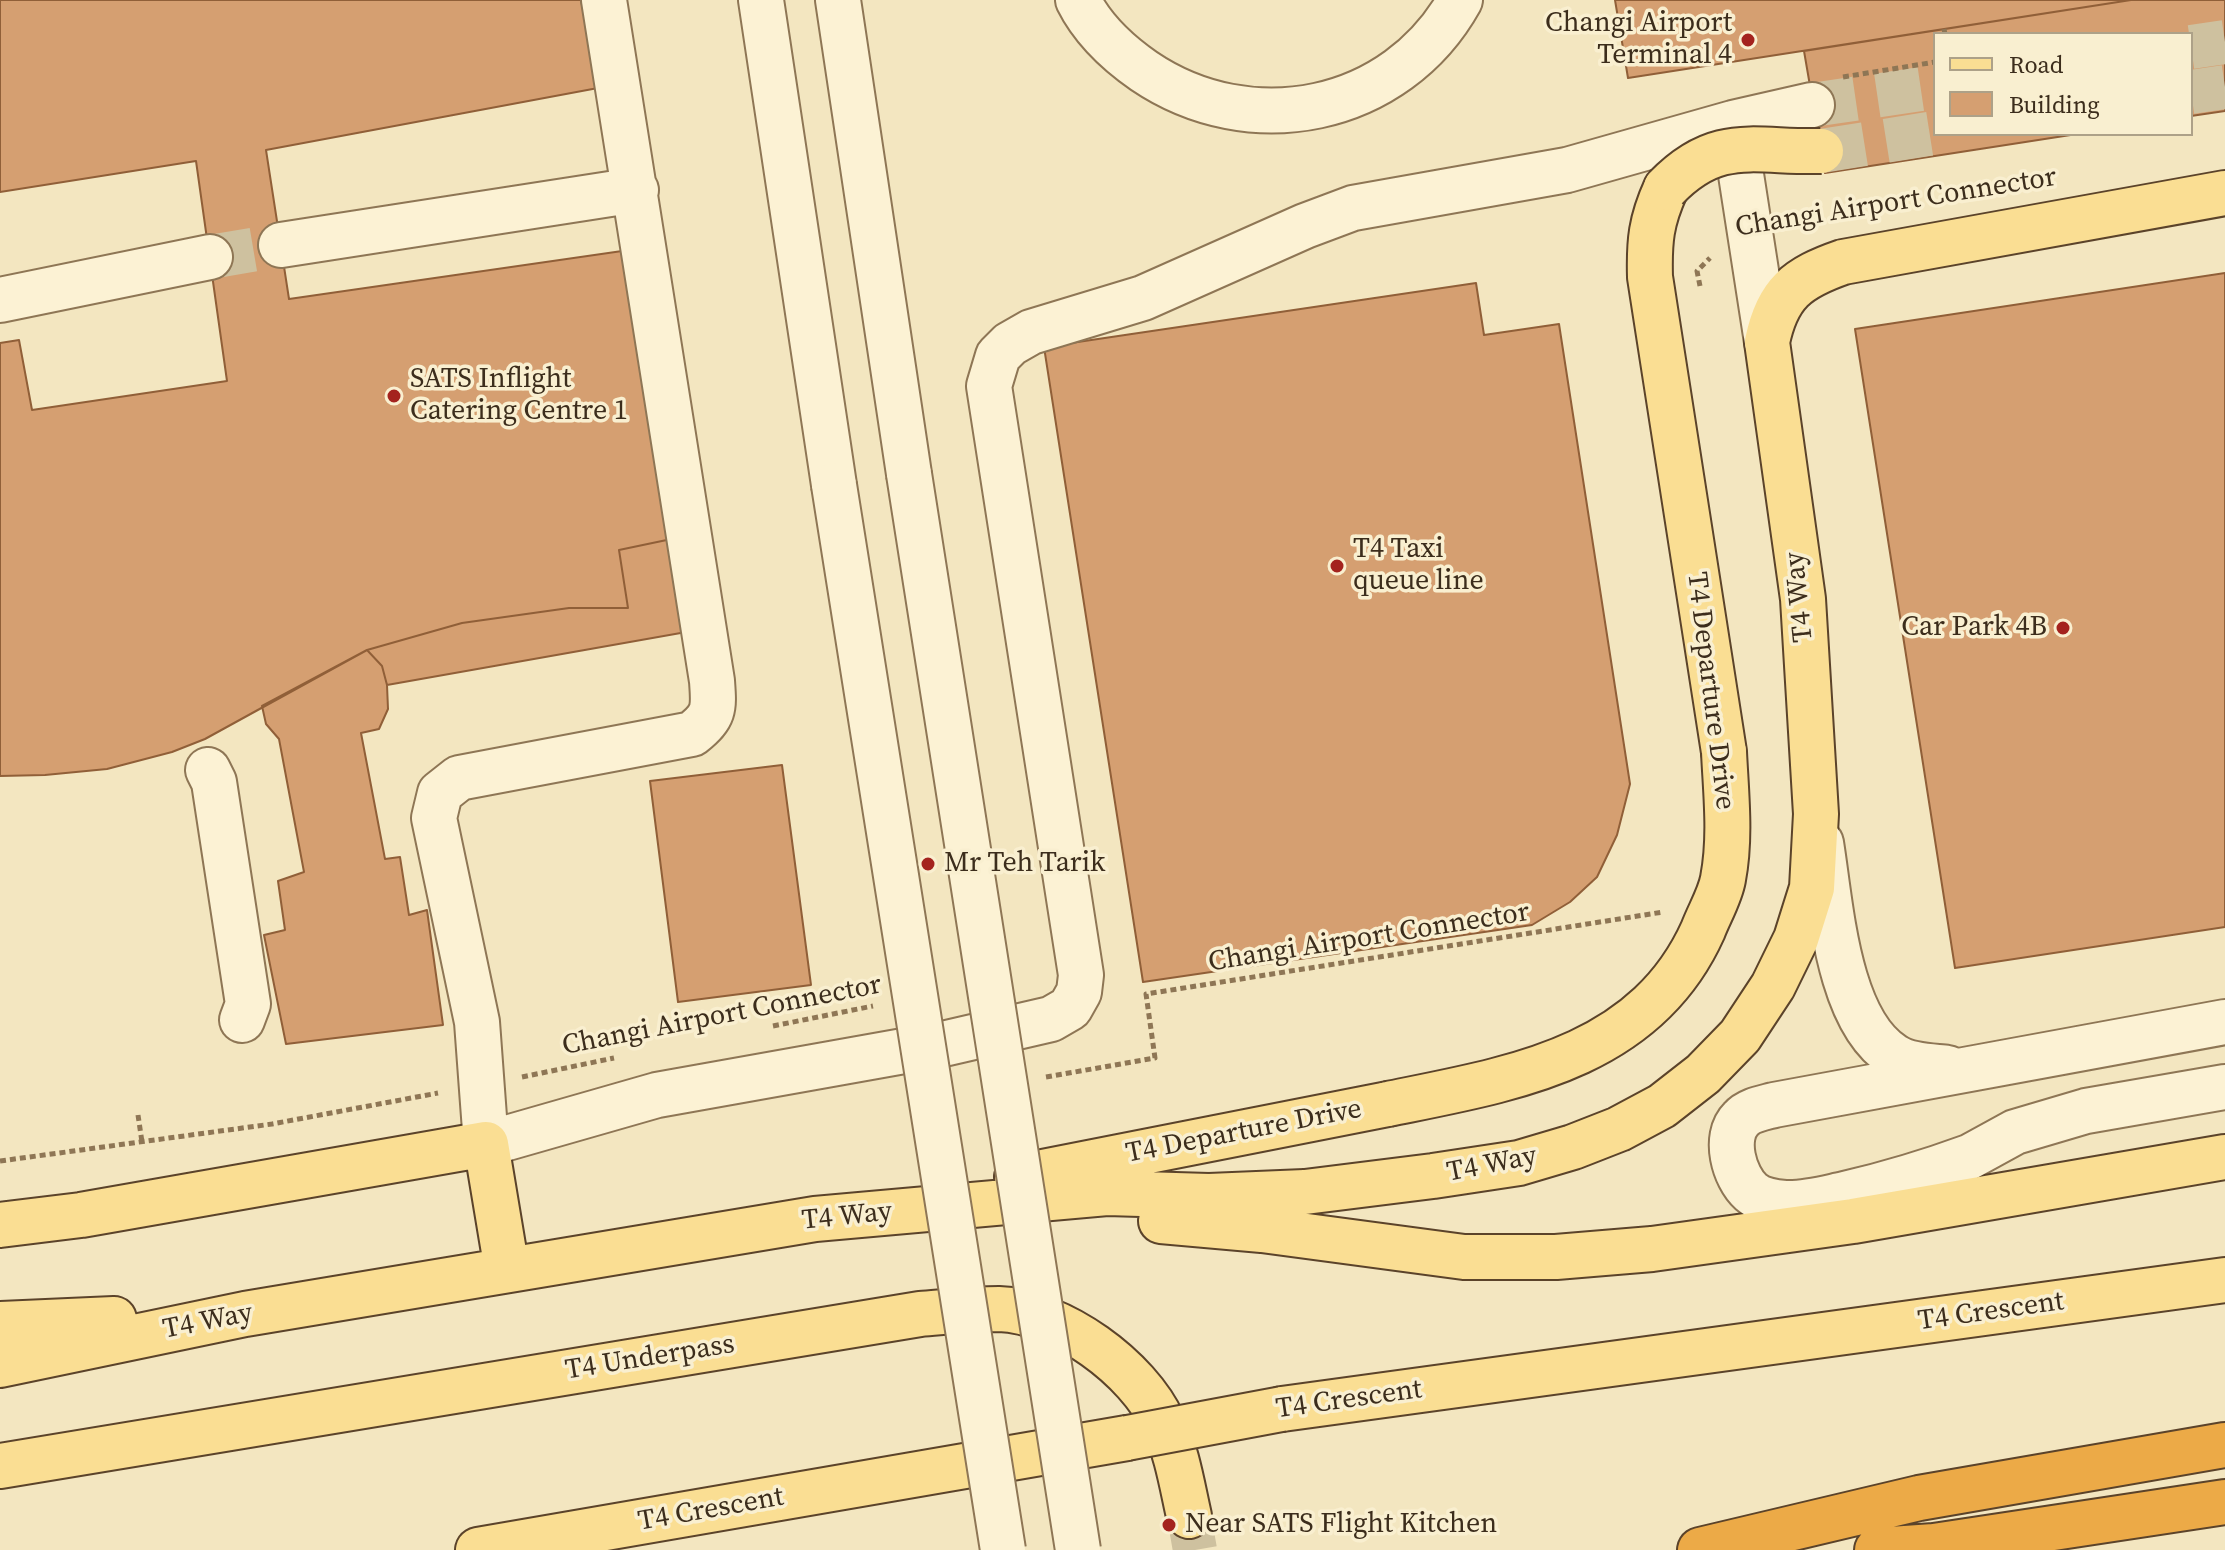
<!DOCTYPE html>
<style>
body{margin:0}
#map{position:relative;width:2225px;height:1550px;overflow:hidden;background:#f3e6c0;font-family:"Source Serif 4",serif}
canvas{display:block}
.legend{position:absolute;left:1933px;top:32px;width:260px;height:104px;box-sizing:border-box;background:#f9efd0;border:2px solid #ada188;margin:0;padding:10px 14px;list-style:none;font-size:24px;color:#3c2d1c}
.legend li{display:flex;align-items:center;gap:16px;height:40px}
.legend b{width:40px;border:2px solid #ada188}
</style>
<div id="map">
<canvas width="2225" height="1550"></canvas>
<ul class="legend">
<li><b style="height:10px;background:#fade93"></b>Road</li>
<li><b style="height:22px;background:#d59f71"></b>Building</li>
</ul>
</div>
<script>
const ctx = document.querySelector('canvas').getContext('2d');
ctx.lineJoin = 'round';
function fill(path, color) { ctx.fillStyle = color; ctx.fill(path, 'evenodd'); }
function trace(path, color, width, dash) { ctx.strokeStyle = color; ctx.lineWidth = width; ctx.lineCap = dash ? 'butt' : 'round'; ctx.setLineDash(dash || []); ctx.stroke(path); }
function label(font, color, halo, rows, align = 'center') {
  ctx.font = font + ' "Source Serif 4",serif'; ctx.lineWidth = 7; ctx.setLineDash([]); ctx.textBaseline = 'middle'; ctx.strokeStyle = halo; ctx.fillStyle = color; for (const [text, x, y, turn = 0] of rows) {
    ctx.save(); ctx.translate(x, y); ctx.rotate((+turn || 0) * Math.PI / 180); ctx.textAlign = isNaN(turn) ? turn : align; if (halo) ctx.strokeText(text, 0, 0); ctx.fillText(text, 0, 0); ctx.restore();
  }
}
const building = new Path2D(`
 M0,0H581L598,88L266,150L289,299L636,249L681,537L619,550L628,608H569L462,623L367,650L205,739L172,752L107,769L45,775L0,776V343L19,340L32,410L227,381L196,161L0,192Z
 M1615,0H2131L1628,78Z
 M2131,0H2225V111L2191,116V34H1935V134H2077L1825,173L1804,51Z
 M2225,273V927L1955,968L1855,329Z
 M1476,283L1484,335L1559,324L1630,784L1617,835L1597,877L1570,902L1532,925L1143,982L1044,347Z
 M681,537L692,631L387,685L382,666L367,650L462,623L569,608H628L619,550Z
 M367,650L382,666L387,685L388,709L379,729L361,733L385,859L400,857L409,915L427,910L443,1025L286,1044L264,935L285,930L278,881L304,872L279,739L266,724L262,706Z
 M782,765L811,985L678,1002L650,781Z`);
fill(building, '#d59f71');
trace(building, '#905f38', 2);
trace(new Path2D(`
 M2191,47L2225,42
 M1812,105L1935,87
 M210,257L281,245`), '#cec19f', 44, [44, 22]);
trace(new Path2D(`
 M2191,92L2225,87
 M1821,151L1935,133
 M1189,1516L1195,1550`), '#cec19f', 44, [44, 22]);
const minor = new Path2D(`
 M604,0L712,681C714,709 715,716 692,734L459,778L440,793L434,818L477,1022L486,1144L657,1095L943,1044L1051,1019L1070,1008L1079,992L1081,975L989,386L998,356L1010,344L1031,332L1143,298L1305,226L1353,208L1567,170L1733,123L1812,105
 M761,0L834,485
 M838,0L909,474
 M1078,0C1092,28 1118,53 1144,71C1250,143 1396,115 1460,0
 M1733,123L1767,342
 M281,245L636,190
 M0,300L210,257
 M208,770L214,782L248,1004L242,1020
 M1821,843C1831,904 1837,1020 1894,1056C1908,1066 1931,1066 1948,1068
 M1969,1157C1928,1172 1888,1184 1845,1194C1826,1198 1805,1204 1785,1203C1773,1202 1760,1200 1751,1192C1734,1177 1723,1137 1741,1119C1749,1110 1763,1108 1774,1105L2225,1022
 M1942,1172L2015,1132L2086,1111L2225,1087`);
const major = new Path2D(`
 M1666,188C1651,221 1649,241 1650,277L1724,752
 M1017,1177L1388,1104
 M1161,1221L1262,1230L1464,1257H1556L1652,1249L1853,1221L2225,1157
 M0,1225L81,1215L486,1144L507,1270
 M0,1324L114,1319
 M0,1365L245,1314L815,1219L1107,1193L1209,1196L1305,1192L1433,1176L1519,1163L1573,1147L1619,1129L1662,1106L1703,1074L1740,1036L1773,986L1796,939L1812,888L1816,814L1803,599L1767,342C1777,293 1797,278 1843,262L2225,193
 M1282,1409L2225,1280
 M0,1466L920,1314C946,1312 973,1309 999,1309C1060,1311 1138,1368 1163,1423C1177,1452 1182,1485 1189,1516
 M478,1550L1127,1438`);
const highway = new Path2D(`
 M1700,1550L1919,1498L2225,1445
 M1877,1550L1934,1546L2225,1502`);
trace(minor, '#8e7655', 48);
trace(major, '#5b432a', 48);
trace(highway, '#5b432a', 48);
trace(new Path2D(`
 M1944,29L1945,34
 M1843,77L1935,62
 M1700,286L1697,271L1710,258
 M773,1026L873,1006
 M522,1077L614,1058
 M1046,1077L1155,1058L1146,994L1663,912
 M138,1115L142,1142
 M0,1161L272,1124L438,1093`), '#8e7655', 5, [6, 4]);
trace(minor, '#fcf2d4', 44);
trace(major, '#fade93', 44);
trace(highway, '#ecaa47', 44);
const minorBridge = new Path2D(`
 M909,474L1078,1550
 M834,485L1003,1550`);
const majorBridge = new Path2D(`
 M1666,188C1718,134 1756,153 1821,151
 M1388,1104C1511,1079 1645,1059 1703,930C1709,914 1720,896 1723,879C1731,837 1726,794 1724,752
 M1127,1438L1282,1409`);
trace(minorBridge, '#8e7655', 48, []);
trace(majorBridge, '#5b432a', 48, []);
trace(minorBridge, '#fcf2d4', 44);
trace(majorBridge, '#fade93', 44);
for (const [x, y, r, color] of [
 [1748,40,8,"#a4231e"],
 [394,396,8,"#a4231e"],
 [1337,566,8,"#a4231e"],
 [2063,628,8,"#a4231e"],
 [928,864,8,"#a4231e"],
 [1169,1525,8,"#a4231e"]
]) { const dot = new Path2D(); dot.arc(x, y, r, 0, 2 * Math.PI); ctx.fillStyle = color; ctx.fill(dot); trace(dot, '#f9efd0', 3); }
label('28px', '#3c2d1c', '#f9efd0', [
 ["Changi Airport",1732,24,"right"],
 ["Terminal 4",1732,56,"right"],
 ["SATS Inflight",410,380],
 ["Catering Centre 1",410,412],
 ["T4 Taxi",1353,550],
 ["queue line",1353,582],
 ["Car Park 4B",2047,628,"right"],
 ["Mr Teh Tarik",944,864],
 ["Near SATS Flight Kitchen",1185,1525]
], 'left');
label('28px', '#3c2d1c', '#f9efd0', [
 ["Changi Airport Connector",1896,203,-9],
 ["T4 Way",1800,597,-96],
 ["T4 Departure Drive",1710,691,83],
 ["Changi Airport Connector",1369,938,-9],
 ["Changi Airport Connector",722,1016,-11],
 ["T4 Departure Drive",1244,1132,-11],
 ["T4 Way",1492,1165,-11],
 ["T4 Way",847,1217,-6],
 ["T4 Crescent",1991,1312,-8],
 ["T4 Way",208,1322,-11],
 ["T4 Underpass",650,1358,-9],
 ["T4 Crescent",1349,1400,-8],
 ["T4 Crescent",711,1510,-10]
]);
</script>
